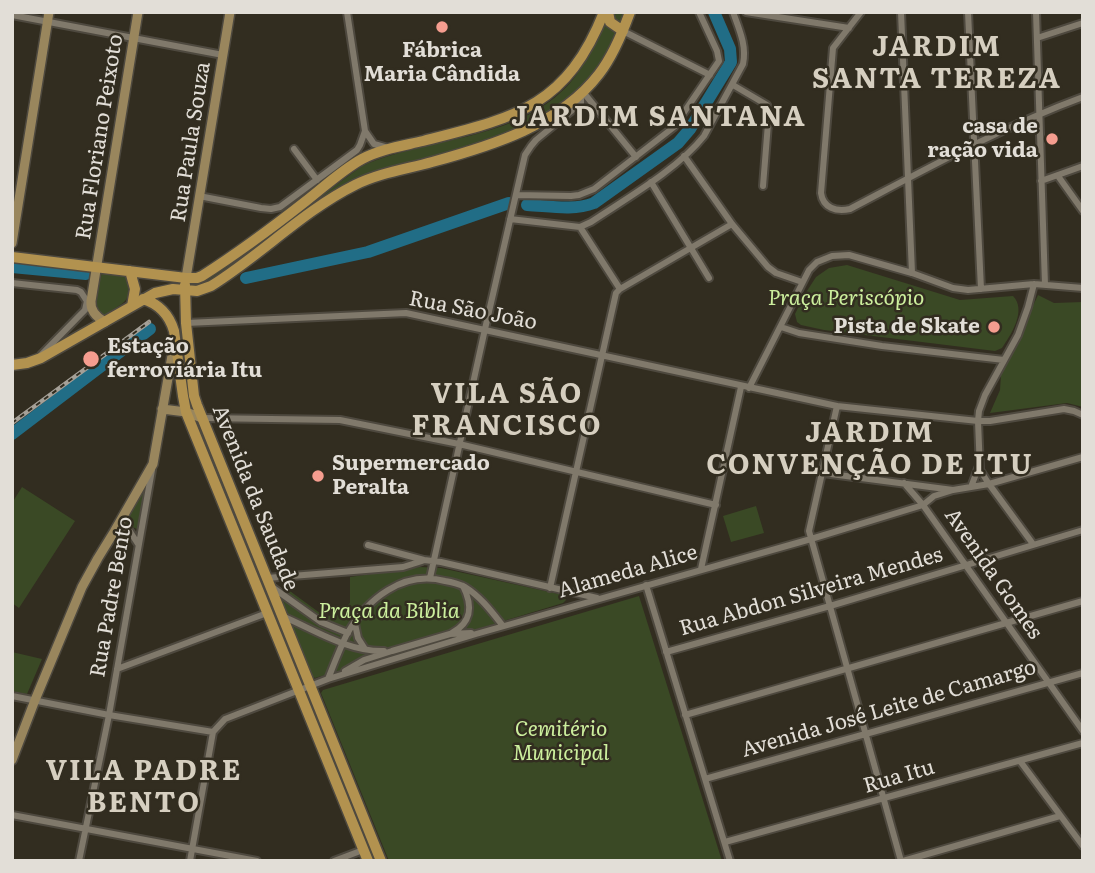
<!DOCTYPE html>
<meta charset="utf-8">
<style>
body{margin:0}
#map{position:relative;width:1095px;height:873px;overflow:hidden;background:#322d20;font-family:Literata,serif}
canvas{display:block}
.frame{position:absolute;inset:0;border:14px solid #e2ded7;pointer-events:none}
</style>
<div id="map">
<canvas width="1095" height="873"></canvas>
<div class="frame"></div>
</div>
<script>
const ctx = document.querySelector('canvas').getContext('2d');
ctx.lineJoin = 'round';
function fill(path, color) { ctx.fillStyle = color; ctx.fill(path, 'evenodd'); }
function trace(path, color, width, dash) { ctx.strokeStyle = color; ctx.lineWidth = width; ctx.lineCap = dash ? 'butt' : 'round'; ctx.setLineDash(dash || []); ctx.stroke(path); }
function label(font, color, halo, rows, align = 'center') {
  ctx.font = font + ' Literata,serif'; ctx.lineWidth = 5; ctx.setLineDash([]); ctx.textBaseline = 'middle'; ctx.strokeStyle = halo; ctx.fillStyle = color; for (const [text, x, y, turn = 0] of rows) {
    ctx.save(); ctx.translate(x, y); ctx.rotate((+turn || 0) * Math.PI / 180); ctx.textAlign = isNaN(turn) ? turn : align; if (halo) ctx.strokeText(text, 0, 0); ctx.fillText(text, 0, 0); ctx.restore();
  }
}
fill(new Path2D(`
 M609,12H626L612,45L592,75L575,92L543,116L508,134L446,154L374,173L215,279L203,286L189,288V283L201,281L212,276L362,166C429,136 517,142 570,83C587,63 598,36 609,12Z
 M847,265L960,300L1013,296C1027,310 1011,335 1002,348L995,351L824,330L801,325L797,322L795,314L805,294L816,277L829,268Z
 M102,273L128,275C131,303 127,300 105,315L99,314C94,302 98,285 102,273Z
 M1038,295L1054,303L1083,302V407L1067,403L990,413L1000,390L1001,375Z
 M22,487L75,521L19,608L12,603V503Z
 M144,491L139,530L124,523Z
 M756,506L764,533L731,542L723,516Z
 M420,567L441,568L563,595L566,600L563,603L315,678L310,675L278,596L283,586L324,616L342,615L343,609L350,603V577Z
 M639,596L722,861H389L321,693L323,690Z
 M12,652L42,659L27,694L12,691Z`), '#3a4925');
trace(new Path2D(`
 M527,205C549,206 573,211 594,203L678,143L690,129L731,62L730,49L714,12
 M12,267L86,274
 M246,278L368,252L509,203
 M12,434L150,329`), '#216d86', 12);
const street = new Path2D(`
 M347,12L365,131L374,144L388,148
 M746,12L849,28
 M861,12L833,48L821,193C823,208 836,212 850,209C926,169 1002,127 1083,97
 M901,12L912,273
 M968,12L981,289
 M1036,12L1045,285
 M12,15L223,55
 M623,31L710,75
 M1037,38L1083,23
 M733,85L767,105L769,111L763,186
 M583,92L636,157
 M294,149L317,180
 M684,156L732,224L768,267L776,273L802,282
 M1058,176L1083,211
 M1041,181L1083,166
 M651,182L709,278
 M516,195L571,196L579,195L594,189L674,127L719,61L717,51L699,12
 M199,196L261,208L271,209L280,207L357,150L360,145L365,131
 M510,219L580,227L591,222C627,198 678,169 704,136L743,64C747,46 739,29 733,12
 M580,227L620,289
 M12,283L77,290L81,292L90,306
 M620,289L732,224
 M186,323L406,313L837,406L978,421H990L1064,409L1074,411L1083,415
 M781,327L799,333L882,346L1004,360
 M41,355L81,314L85,310L87,301
 M749,388L809,270L817,262L832,256L849,255L912,273L953,288L968,290L1034,284L1083,288
 M837,406L809,531L901,861
 M202,418L340,420L459,444L716,505
 M823,473L953,490L989,484L1083,457
 M904,483L923,505L1083,731
 M971,487L979,466
 M116,531L122,528L129,530L138,544
 M1033,544L989,484L980,470L978,421L979,411L985,395L1018,335L1028,307L1034,284
 M368,545L424,560L441,562L597,598
 M701,569L741,387
 M267,578L403,567L422,561
 M430,578L485,329L525,155L531,146L536,140L581,103V93
 M646,585L730,861
 M272,587L321,622L348,633
 M550,588L616,293L620,289
 M282,616C315,630 348,652 384,651
 M355,624L358,638L365,649
 M452,633C472,622 473,606 463,586
 M666,652L830,606L1083,530
 M117,669L267,613
 M345,671L364,660L392,651L450,634L471,633
 M328,679C334,664 340,648 347,634C367,599 403,570 445,581C452,582 459,584 465,587C481,597 492,612 503,626
 M12,696L109,715L213,732
 M685,715L1083,601
 M213,732L225,719L328,679L476,634L811,539L923,505L934,496L953,490
 M1020,761L1083,846
 M705,779L1083,673
 M12,815L257,861
 M725,842L1083,743
 M79,861L109,715L152,470
 M190,861L213,732
 M334,861L363,850
 M903,861L1060,816`);
const secondary = new Path2D(`
 M12,243L49,12
 M186,278L230,12
 M105,322C96,317 90,311 91,301L138,12
 M162,409L186,412L202,418
 M12,760L35,700L82,587L98,558L114,532L153,464L174,344`);
const primary = new Path2D(`
 M608,12L610,22L623,31
 M12,257L186,278H197L202,276C238,253 273,227 306,201C324,187 342,170 362,159C381,149 402,146 423,141C514,118 566,108 604,12
 M130,271L135,289L132,306
 M185,285L186,323L194,396L197,405L381,861
 M143,299C159,304 169,314 174,331L183,396L186,412L368,861
 M12,365L27,363L41,358L155,293L173,289L197,291L211,286C261,255 303,211 355,185C379,173 407,169 432,162C491,146 560,125 599,74C613,56 622,34 630,12`);
trace(street, '#4e493f', 10);
trace(secondary, '#4e493f', 12);
trace(primary, '#4e493f', 13);
trace(street, '#80796b', 6);
trace(secondary, '#99865d', 9);
trace(primary, '#b2924f', 10);
const rail = new Path2D(`
 M12,423L149,322`);
trace(rail, '#a5a097', 4.5);
trace(rail, '#322d20', 2, [5]);
for (const [x, y, r, color] of [
 [442,27,7,"#f59d8f"],
 [1052,139,7,"#f59d8f"],
 [994,327,7,"#f59d8f"],
 [91,359,9,"#f59d8f"],
 [318,476,7,"#f59d8f"]
]) { const dot = new Path2D(); dot.arc(x, y, r, 0, 2 * Math.PI); ctx.fillStyle = color; ctx.fill(dot); trace(dot, '#322d20', 2.5); }
label('bold 21px', '#e2ded7', '#322d20', [
 ["Fábrica",442,51,"center"],
 ["Maria Cândida",442,75,"center"],
 ["casa de",1038,127],
 ["ração vida",1038,151],
 ["Pista de Skate",980,327],
 ["Estação",107,347,"left"],
 ["ferroviária Itu",107,371,"left"],
 ["Supermercado",332,464,"left"],
 ["Peralta",332,488,"left"]
], 'right');
label('21px', '#e2ded7', '#322d20', [
 ["Rua Floriano Peixoto",100,137,-81],
 ["Rua Paula Souza",191,142,-81],
 ["Rua São João",473,311,11],
 ["Avenida da Saudade",255,498,68],
 ["Alameda Alice",628,572,-16],
 ["Avenida Gomes",993,574,55],
 ["Rua Abdon Silveira Mendes",811,592,-16],
 ["Rua Padre Bento",112,597,-80],
 ["Avenida José Leite de Camargo",889,709,-16],
 ["Rua Itu",899,777,-16]
]);
label('italic 21px', '#ccef9d', '#322d20', [
 ["Praça Periscópio",846,299],
 ["Praça da Bíblia",389,612],
 ["Cemitério",561,730],
 ["Municipal",561,754]
]);
ctx.letterSpacing = '2px';
label('bold 28px', '#d6cfc0', '#322d20', [
 ["JARDIM",937,48],
 ["SANTA TEREZA",937,80],
 ["JARDIM SANTANA",659,118],
 ["VILA SÃO",507,395],
 ["FRANCISCO",507,427],
 ["JARDIM",870,434],
 ["CONVENÇÃO DE ITU",870,466],
 ["VILA PADRE",144,772],
 ["BENTO",144,804]
]);
ctx.letterSpacing = '0px';
</script>
